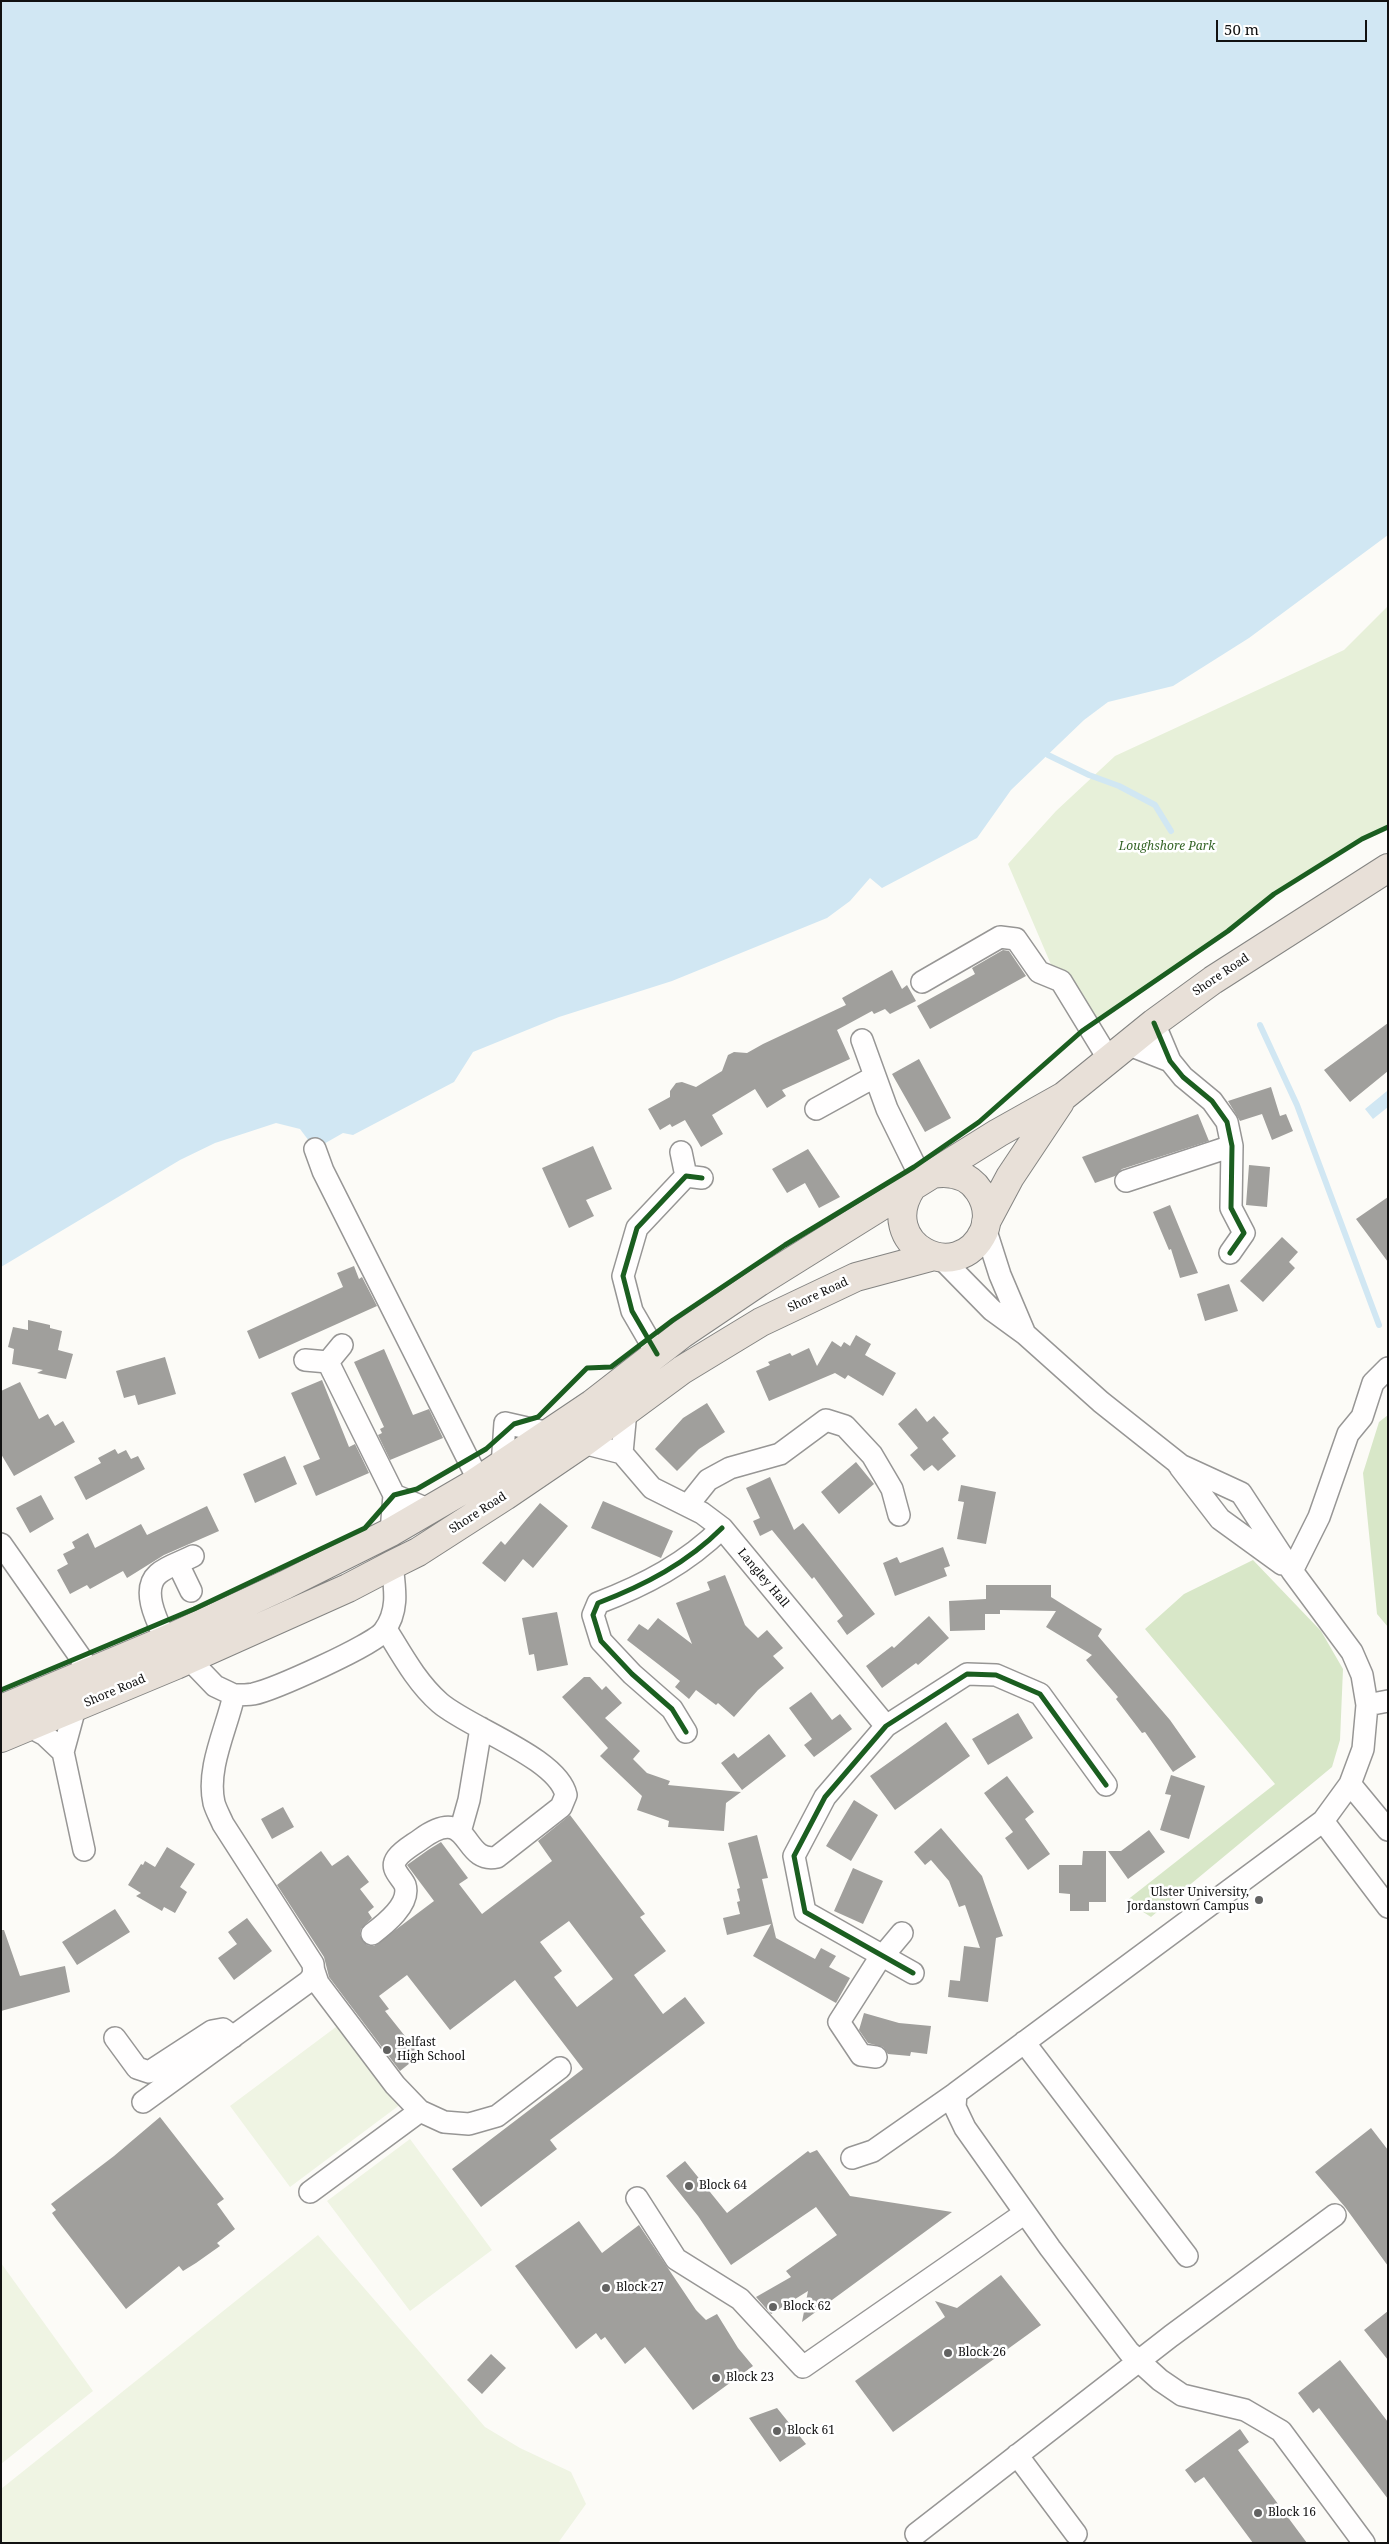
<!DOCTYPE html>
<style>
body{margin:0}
#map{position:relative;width:1389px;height:2544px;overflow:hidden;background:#fcfbf7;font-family:"Noto Serif",serif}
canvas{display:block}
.frame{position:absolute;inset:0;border:2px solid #111;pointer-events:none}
.scale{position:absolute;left:1216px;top:20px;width:151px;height:22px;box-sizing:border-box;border:2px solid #111;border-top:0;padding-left:6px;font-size:15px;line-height:18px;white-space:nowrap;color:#111;-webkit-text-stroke:4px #fff;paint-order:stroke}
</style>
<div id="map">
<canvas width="1389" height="2544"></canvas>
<div class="frame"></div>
<div class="scale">50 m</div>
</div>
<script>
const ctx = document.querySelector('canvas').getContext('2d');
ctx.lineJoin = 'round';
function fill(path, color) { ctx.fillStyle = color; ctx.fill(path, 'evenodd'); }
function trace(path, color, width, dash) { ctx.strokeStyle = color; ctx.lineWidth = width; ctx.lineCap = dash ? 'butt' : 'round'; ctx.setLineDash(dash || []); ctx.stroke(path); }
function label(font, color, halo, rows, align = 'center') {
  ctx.font = font + ' "Noto Serif",serif'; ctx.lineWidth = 5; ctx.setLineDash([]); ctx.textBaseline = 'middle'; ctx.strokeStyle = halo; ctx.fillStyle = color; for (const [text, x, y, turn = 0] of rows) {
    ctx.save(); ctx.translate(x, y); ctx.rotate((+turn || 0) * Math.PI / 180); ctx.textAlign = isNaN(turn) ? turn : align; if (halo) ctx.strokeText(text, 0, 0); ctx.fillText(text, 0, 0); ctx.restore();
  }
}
fill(new Path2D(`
 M1388,606V827L1362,839L1274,894L1228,931L1079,1030L1008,864L1056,811L1115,756L1344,650Z`), '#e7f0d9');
fill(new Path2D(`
 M1388,1415V1627L1377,1614L1363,1473L1379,1422Z
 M1253,1560L1321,1631L1343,1669L1340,1740L1332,1767L1151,1917L1126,1901L1275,1784L1145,1629L1184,1594Z`), '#d8e7c8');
fill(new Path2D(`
 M340,2024L401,2104L290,2187L230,2106Z
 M410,2139L492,2250L410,2311L327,2201Z
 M318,2235L485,2427L520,2448L571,2472L586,2504L558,2543H1V2489Z
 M1,2263L93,2391L1,2464Z`), '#eff4e3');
fill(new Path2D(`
 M1,1H1388V535L1249,638L1173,686L1108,702L1084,720L1011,790L977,838L882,888L870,878L850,901L827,918L672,981L559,1017L473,1052L454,1082L353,1135L343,1133L315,1149L300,1129L276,1123L215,1143L180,1160L1,1267Z
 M1387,1091L1388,1107L1373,1119L1365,1109Z`), '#d1e7f3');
trace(new Path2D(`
 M1048,755L1089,775L1119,786L1155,805L1171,831
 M1260,1025L1297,1105L1379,1325`), '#d1e7f3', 6);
fill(new Path2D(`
 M1003,950L1009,951L1026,976L930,1029L917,1006L975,974L972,968Z
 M892,970L902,989L907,985L916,1001L890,1014L885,1009L874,1014L872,1011L837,1030L850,1059L782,1090L786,1096L767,1108L755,1089L712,1115L723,1134L701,1147L685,1120L672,1127L670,1124L660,1130L648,1109L670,1097V1091L676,1083L682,1082L696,1087L722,1071L728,1055L734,1052L747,1053L763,1044L846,1005L842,998Z
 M1388,1023V1071L1350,1102L1324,1070Z
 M919,1059L951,1118L925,1132L892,1074Z
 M1271,1087L1280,1116L1286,1114L1293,1131L1272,1140L1262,1114L1240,1121L1228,1101Z
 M1198,1114L1209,1141L1122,1169L1115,1176L1095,1183L1082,1157Z
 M593,1146L612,1189L586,1200L594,1216L569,1228L542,1168Z
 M808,1149L840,1197L819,1208L805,1183L787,1193L772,1169Z
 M1249,1165L1270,1167L1267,1207L1246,1205Z
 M1388,1197V1262L1356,1219Z
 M1170,1205L1198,1273L1180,1278L1171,1249L1169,1250L1153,1212Z
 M1282,1237L1298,1252L1289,1262L1295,1268L1263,1302L1240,1281Z
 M354,1266L359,1279L362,1277L377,1306L259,1359L247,1331L343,1287L337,1273Z
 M1229,1284L1238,1311L1205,1321L1197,1294Z
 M28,1320L50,1325V1328L62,1331L58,1350L73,1354L66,1379L37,1373L43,1370L12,1364L14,1349L8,1347L13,1327L28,1330Z
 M856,1335L871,1344L865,1355L896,1373L883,1396L848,1375L845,1379L835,1373L769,1401L756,1371L770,1365L768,1362L790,1353L792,1356L809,1348L817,1366L832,1341L841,1347L844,1342L850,1346Z
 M384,1349L413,1415L429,1409L443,1438L390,1460L378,1435L382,1433L380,1429L384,1427L354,1362Z
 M165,1357L176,1394L138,1405L135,1395L124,1398L116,1371Z
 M322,1380L349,1447L355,1444L369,1473L316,1496L303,1466L320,1459L291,1393Z
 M20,1382L39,1419L48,1414L55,1426L63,1421L75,1442L14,1476L1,1454V1391Z
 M707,1403L725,1432L699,1449L677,1471L655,1449L683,1418Z
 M916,1408L927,1422L934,1416L949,1433L942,1439L956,1456L938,1471L932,1465L924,1471L910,1455L918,1448L898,1424Z
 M115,1449L118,1454L126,1450L131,1459L138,1456L145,1469L86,1500L74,1477L101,1463L98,1458Z
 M285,1456L297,1484L255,1503L243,1474Z
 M856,1462L874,1484L839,1514L821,1492Z
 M770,1477L794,1530L803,1523L875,1614L847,1635L837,1621L843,1616L814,1577L812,1579L772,1530L760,1536L753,1521L760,1518L746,1488Z
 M961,1485L996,1492L986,1544L957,1539L964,1502L958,1501Z
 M41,1495L54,1519L30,1533L16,1508Z
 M603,1501L673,1531L661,1558L591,1528Z
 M540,1503L568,1526L533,1568L523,1559L505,1582L482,1563L501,1541L505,1545Z
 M207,1506L219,1531L164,1555L127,1578L123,1571L90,1589L87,1585L70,1594L57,1570L68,1564L63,1554L75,1548L72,1542L88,1533L95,1548L141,1524L147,1535Z
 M943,1547L950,1566L944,1568L947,1576L895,1596L883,1563L897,1557L900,1563Z
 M725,1575L745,1625L758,1638L767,1630L783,1648L773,1656L784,1668L758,1690L734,1717L718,1703L716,1705L696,1690L689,1699L675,1687L680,1681L627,1640L639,1624L648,1630L658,1618L692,1644L676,1603L710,1590L707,1582Z
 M986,1585H1051V1597L1102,1629L1098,1636L1170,1720L1196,1757L1173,1772L1145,1732L1142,1733L1116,1699L1118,1697L1086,1660L1092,1655L1046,1627L1056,1611L1000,1610V1614H985V1630L950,1631L949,1601L986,1599Z
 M557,1612L568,1665L537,1671L534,1654L529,1655L522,1618Z
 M929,1616L949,1638L918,1665L916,1663L882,1688L866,1666L892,1646L894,1648Z
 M584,1677H590L602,1690L606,1686L622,1703L605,1718L640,1751L633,1759L647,1773L670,1781L668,1785L741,1792L726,1803L724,1831L668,1827L669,1821L637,1810L642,1796L600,1756L608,1748L562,1697Z
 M811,1692L832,1720L840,1714L852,1729L814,1757L804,1745L812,1739L789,1708Z
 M1018,1713L1033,1738L988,1765L972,1739Z
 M946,1722L970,1756L895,1810L870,1776Z
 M769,1734L786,1756L742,1790L721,1763L734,1753L738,1758Z
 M1171,1775L1205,1786L1189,1839L1160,1830L1171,1795L1165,1794Z
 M1007,1776L1034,1812L1025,1819L1050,1854L1028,1870L1005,1838L1013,1832L984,1793Z
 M854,1800L878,1815L851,1861L826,1846Z
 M283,1807L294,1827L272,1839L261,1819Z
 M570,1815L645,1914L640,1917L666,1951L634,1975L663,2014L685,1997L705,2023L550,2140L557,2149L481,2207L452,2169L583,2069L515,1980L450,2030L407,1975L379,1996L389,2009L385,2011L420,2055L400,2071L329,1977L324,1957L277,1885L321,1851L332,1866L348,1855L369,1882L360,1889L374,1907L368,1912L372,1918L361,1929L360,1935L367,1945L374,1946L434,1901L407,1865L428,1850L441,1842L468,1878L459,1884L482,1914L552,1861L538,1841ZM569,1921L613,1979L577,2007L554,1977L562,1971L540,1942Z
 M941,1828L982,1876L1003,1936L996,1938L988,2002L948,1997L950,1980L960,1981L964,1946L980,1948L965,1905L959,1907L949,1881L931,1860L925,1865L914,1852Z
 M1149,1830L1165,1852L1128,1879L1108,1851H1121Z
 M757,1835L768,1878L762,1879L776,1938L815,1959L821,1948L836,1956L829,1967L850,1978L836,2003L753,1956L771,1924L727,1935L723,1918L740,1914L737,1902L740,1901L737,1889L740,1888L728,1843Z
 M167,1847L195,1864L180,1887L187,1892L175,1913L164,1907L162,1911L136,1896L141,1893L128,1885L141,1864L143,1865L145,1861L155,1867Z
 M1083,1851H1106V1902H1089V1911H1070V1894L1059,1893V1865H1082Z
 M853,1868L883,1881L863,1924L834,1911Z
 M115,1909L130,1932L77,1965L62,1942Z
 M247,1918L272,1951L234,1980L218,1958L237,1944L228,1932Z
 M1,1930H4L20,1976L65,1966L70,1992L1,2011Z
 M864,2013L899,2023L931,2026L927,2054L911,2052L910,2056L888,2054L883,2047L868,2043L859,2030Z
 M160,2117L224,2199L217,2204L235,2229L217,2243L220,2246L196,2263L183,2271L179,2266L126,2309L57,2220L52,2213L56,2210L51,2204L114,2156Z
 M1371,2128L1388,2150V2266L1345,2207L1315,2172Z
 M817,2150L850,2196L952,2212L802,2322L808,2291L771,2314L756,2297L791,2277L786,2271L837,2235L816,2207L731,2265L698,2216L666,2176L685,2161L727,2213L808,2151L810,2153Z
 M579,2221L602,2253L639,2225L696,2310L706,2320L717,2314L738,2348L753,2366L693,2410L645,2347L625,2364L605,2337L601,2340L596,2333L576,2349L515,2266Z
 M1001,2275L1041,2325L893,2432L855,2381L945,2317L935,2301L957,2308Z
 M1388,2311V2360L1364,2330Z
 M491,2354L506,2368L482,2394L467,2380Z
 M1340,2360L1388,2422V2499L1319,2408L1313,2413L1298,2393Z
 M777,2408L806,2444L780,2462L749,2418Z
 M1240,2429L1249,2442L1238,2450L1307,2543H1253L1204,2477L1195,2483L1185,2470Z`), '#a09f9c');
const minor = new Path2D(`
 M922,982L1000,937L1016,939L1039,972L1061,981L1108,1058
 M1154,1023L1170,1061L1183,1077L1212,1101L1227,1122L1232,1146L1231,1208L1244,1233L1230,1253
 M862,1040L887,1109L922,1180
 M1127,1044L1170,1061
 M816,1109L874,1077
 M315,1149L323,1171L479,1481
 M681,1152L686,1176
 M1126,1181L1232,1146
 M985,1228L1000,1275L1025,1334
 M941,1258L992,1310L1025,1334L1101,1402L1188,1471
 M657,1354L632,1311L623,1276L637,1228L686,1176L702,1178
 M305,1360L328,1362L342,1345
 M328,1362L394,1495
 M583,1443L622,1453L652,1488L702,1513L722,1528L886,1726
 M622,1453L626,1411
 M1178,1464L1241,1493L1292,1571L1352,1652L1362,1675L1367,1705L1363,1749L1350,1784L1323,1821L956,2093L955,2107L965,2128L1050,2248L1129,2352L1160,2380L1182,2395L1245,2410L1281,2431L1364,2543
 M502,1466L505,1423L549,1433
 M1180,1467L1220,1519L1282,1564
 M688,1505L708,1480L730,1468L780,1454L826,1420L845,1426L872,1455L892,1489L899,1515
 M391,1532L394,1495L430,1510
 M1,1544L90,1671
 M178,1564L191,1591
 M1292,1571L1319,1517L1348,1434L1362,1417L1373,1383L1388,1368
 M166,1640C158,1623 140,1590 158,1574C167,1566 182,1562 193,1556
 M234,1695C240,1695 247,1695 253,1694C273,1690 374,1645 384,1631C399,1611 395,1589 392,1565
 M1367,1705L1388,1701
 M75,1708L63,1752L84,1850
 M28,1726L45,1735L63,1752
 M686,1732L672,1709L632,1674L601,1641L593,1615L598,1603C645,1585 687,1563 722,1528
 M1350,1784L1388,1830
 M1323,1821L1388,1907
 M460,1832L469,1800L481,1728
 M372,1934C384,1925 411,1904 405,1885C401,1876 389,1869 397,1858C403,1850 413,1845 421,1839C472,1802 461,1865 497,1857L561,1807L566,1795C558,1758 469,1728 440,1703C417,1683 402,1655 386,1629
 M314,1971L318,1983L395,2085L420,2111L444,2122L469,2124L497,2116L560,2068
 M913,1973L805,1912L794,1856L825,1797L886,1726L967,1674L996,1675L1040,1694L1106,1785
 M115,2038L137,2068L149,2072L212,2031L223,2029L233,2037
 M1024,2042L1187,2256
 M876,2057L861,2055L839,2022L876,1964L902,1933
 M143,2102L308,1982C314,1976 314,1972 313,1964L223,1824C220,1817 216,1810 214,1803C206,1768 227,1728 234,1695L215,1686L189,1659
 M852,2158L873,2151L956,2093
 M310,2192L420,2111
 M637,2198L676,2259L740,2299L803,2367L1025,2213
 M1017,2455L1076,2534
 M916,2534L1171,2336L1335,2215`);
const highway = new Path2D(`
 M912,1187C874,1244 958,1288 984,1231C989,1218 987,1203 979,1191C969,1175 950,1171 932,1174
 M986,1222L1010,1177L1060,1102
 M1,1709L166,1640L285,1585L391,1532L470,1486L592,1404L682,1334L759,1282L998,1133L1064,1096L1154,1023L1213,980L1388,868
 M1,1738L176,1665L348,1588L392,1565L418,1552L505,1496L583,1443L682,1370L761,1322L856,1277L934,1256`);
trace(minor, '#979695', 24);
trace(highway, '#848482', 30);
trace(minor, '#fffefe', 21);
trace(highway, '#e8e0d8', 28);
trace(new Path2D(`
 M1154,1023L1170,1061L1183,1077L1212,1101L1227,1122L1232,1146L1231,1208L1244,1233L1230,1253
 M657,1354L632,1311L623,1276L637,1228L686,1176L702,1178
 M1,1690L194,1609L365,1528L394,1495L417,1489L486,1449L514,1424L538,1417L587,1368L611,1367L673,1320L785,1245L914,1167L979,1122L1082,1031L1228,931L1274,894L1362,839L1388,827
 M686,1732L672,1709L632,1674L601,1641L593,1615L598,1603C645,1585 687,1563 722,1528
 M913,1973L805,1912L794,1856L825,1797L886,1726L967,1674L996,1675L1040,1694L1106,1785`), '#1b5e20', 5);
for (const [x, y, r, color] of [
 [1259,1900,5,"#636362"],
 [387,2050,5,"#636362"],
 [689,2186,5,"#636362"],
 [606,2288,5,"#636362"],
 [773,2307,5,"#636362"],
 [948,2353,5,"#636362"],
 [716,2378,5,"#636362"],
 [777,2431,5,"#636362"],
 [1258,2513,5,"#636362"]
]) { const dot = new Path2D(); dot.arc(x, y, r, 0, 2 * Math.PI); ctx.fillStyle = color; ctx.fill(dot); trace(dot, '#fff', 2); }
label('italic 12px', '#346426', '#fff', [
 ["Loughshore Park",1167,847]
]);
label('12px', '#111', '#fff', [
 ["Shore Road",1221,975,-34],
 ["Shore Road",818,1295,-25],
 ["Shore Road",478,1513,-33],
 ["Langley Hall",763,1578,50],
 ["Shore Road",115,1691,-23]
]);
label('12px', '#111', '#fff', [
 ["Ulster University,",1249,1893,"right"],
 ["Jordanstown Campus",1249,1907,"right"],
 ["Belfast",397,2043],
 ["High School",397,2057],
 ["Block 64",699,2186],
 ["Block 27",616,2288],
 ["Block 62",783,2307],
 ["Block 26",958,2353],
 ["Block 23",726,2378],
 ["Block 61",787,2431],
 ["Block 16",1268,2513]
], 'left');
</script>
